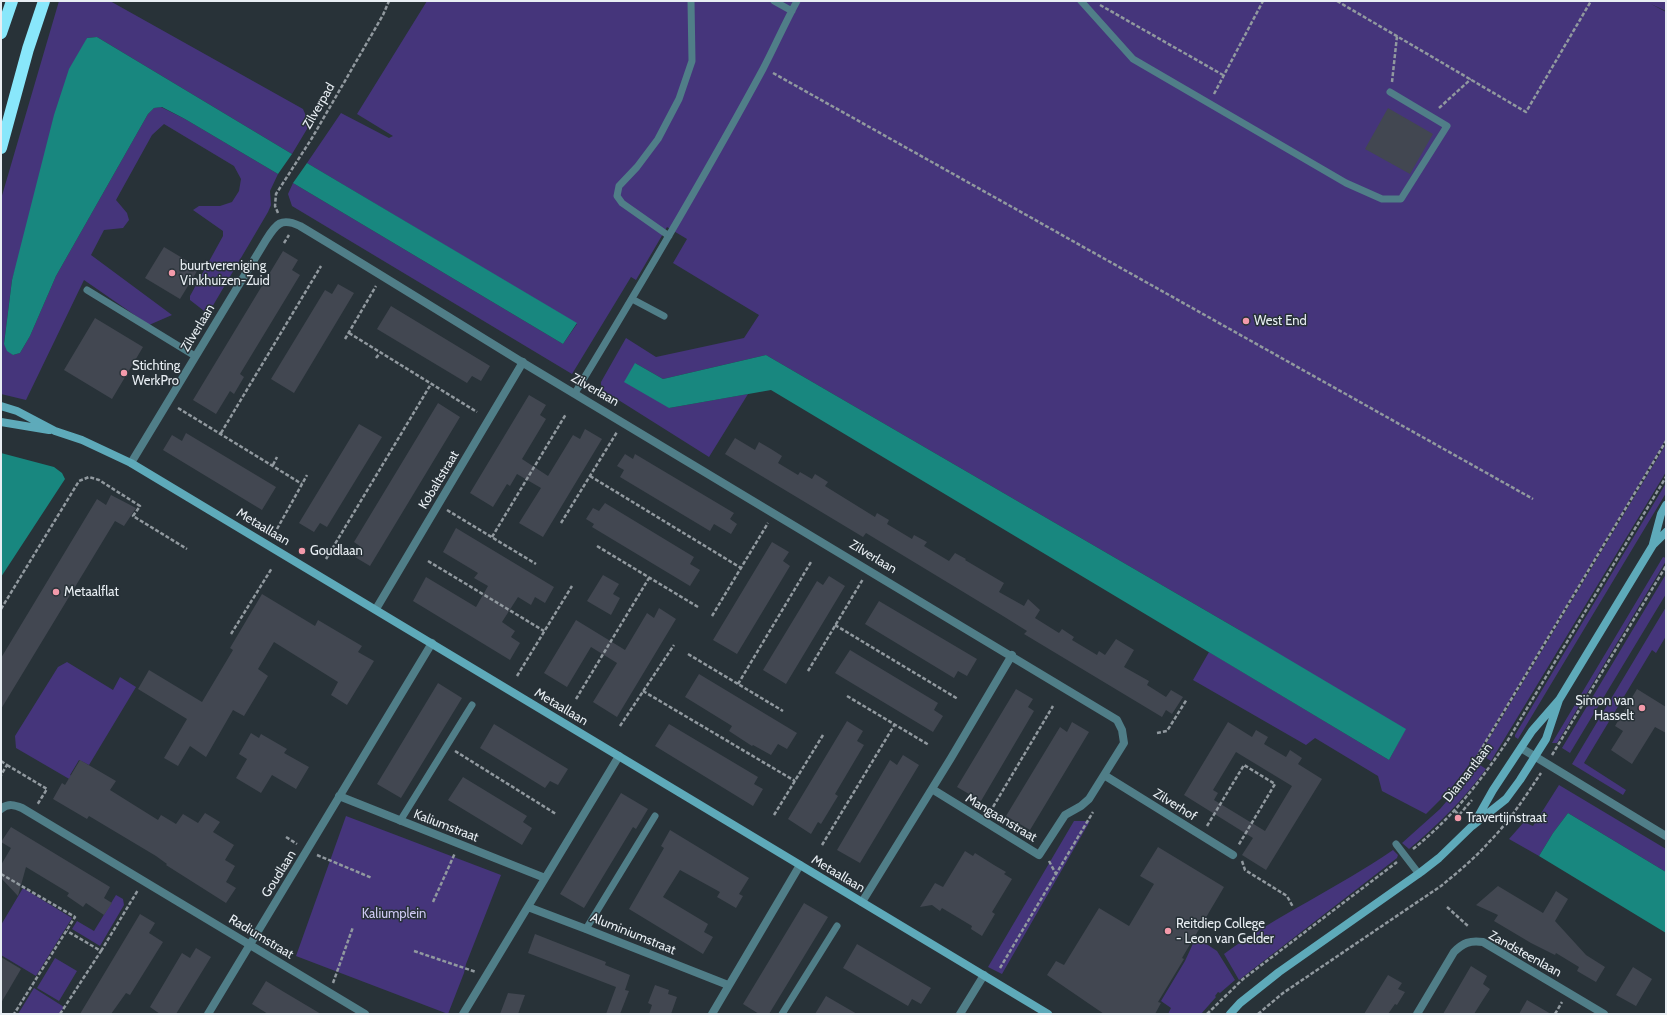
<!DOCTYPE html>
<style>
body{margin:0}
#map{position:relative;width:1667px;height:1015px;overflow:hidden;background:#283238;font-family:Cabin,sans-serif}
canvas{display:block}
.frame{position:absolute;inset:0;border:2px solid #e8eef3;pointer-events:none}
</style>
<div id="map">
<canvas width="1667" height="1015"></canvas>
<div class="frame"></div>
</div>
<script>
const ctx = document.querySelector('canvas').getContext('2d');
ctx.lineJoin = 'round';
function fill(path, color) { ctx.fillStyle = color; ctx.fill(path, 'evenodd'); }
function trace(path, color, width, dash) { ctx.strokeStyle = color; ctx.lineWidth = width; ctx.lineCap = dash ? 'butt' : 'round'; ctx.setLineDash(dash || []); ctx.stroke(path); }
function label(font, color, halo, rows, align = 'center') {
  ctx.font = font + ' Cabin,sans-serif'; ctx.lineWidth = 3; ctx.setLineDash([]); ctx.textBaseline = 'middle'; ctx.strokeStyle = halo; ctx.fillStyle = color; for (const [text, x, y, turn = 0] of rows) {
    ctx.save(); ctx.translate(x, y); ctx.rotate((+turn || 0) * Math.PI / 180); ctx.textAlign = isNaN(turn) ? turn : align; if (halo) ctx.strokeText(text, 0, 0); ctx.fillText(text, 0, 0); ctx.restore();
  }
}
fill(new Path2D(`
 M59,1H110L303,109L309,123L307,129L292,154L97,37L87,38L12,280L4,344L13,355L20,353L30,336L56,276L148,114L154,108L161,107L185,119L278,174L270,191L271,205L268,212L208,314L190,300V296L223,236V231L193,210L199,206H220L232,202L239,191L241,179L234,166L164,124L152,135L116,200L127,213L129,220L123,228L104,230L91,255L172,315L149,325L84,280L26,400L1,394V199Z
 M427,1H1666V11L1651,4L1666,12V439L1478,753L1449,791L1426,814L1382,791L1378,776L1315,738L1306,745L1193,680L1209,652L1389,760L1399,741L1241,631L766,355L663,379L635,363L669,408L748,394L709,457L601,389V382L626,338L656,357L744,338L759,315L673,263L687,239L667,227L636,280L631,277L572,374L292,206L288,194L293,183L563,344L577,324L307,163L341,113L389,138L393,136L357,114Z
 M1666,444V472L1491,761L1480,754Z
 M1666,483V493L1518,739L1515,737V735Z
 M1663,557L1666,558V561L1557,743H1552Z
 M1666,574V594L1570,753L1562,748Z
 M1666,607V636L1656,653L1652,650L1584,763L1626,790L1623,795L1572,764Z
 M67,662L113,690L120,677L136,687L89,765L79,760L70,775L73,777L71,780L16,748L15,736L58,667Z
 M1480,765L1486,769C1464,799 1438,825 1409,849L1402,843L1440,809L1476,767Z
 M1559,785L1666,849V872L1568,813L1553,833L1539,856L1509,839L1524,822L1533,826Z
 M346,816L501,875L466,964L464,973L448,1014L296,956Z
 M1074,821H1090L1002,974L988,967Z
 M1393,850L1398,855L1397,858L1239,980L1224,954C1277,915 1338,888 1393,850Z
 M23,888L72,918L36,976L1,955V925Z
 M116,895L123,899L124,905L100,946L72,929L77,921L94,931Z
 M1196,937L1217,951L1235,980L1220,993L1218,992L1215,996L1216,997L1201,1014H1168L1171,1008L1161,1001L1185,961Z
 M55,958L77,971L59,1001L37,988Z
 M34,988L64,1007L60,1014H18Z`), '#45357b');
fill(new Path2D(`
 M97,37L292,154L278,174L185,119L162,107L154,108L148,114L56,276L30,336L20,353L13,355L7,351L4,344L12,280L54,115L69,69L87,38Z
 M307,163L577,323L563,344L293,183Z
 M766,355L1241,631L1406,729L1389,760L771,390L669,408L624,382L635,363L663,379Z
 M1,453L54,467L62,473L65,479L1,577Z
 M1568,813L1666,872V933L1539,856L1553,833Z`), '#18877f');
fill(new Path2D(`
 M1388,108L1433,134L1410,174L1365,149Z
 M164,247L199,268L180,299L145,278Z
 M283,251L298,260L292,270L300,275L240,374L244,377L234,394L230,391L216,414L193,400Z
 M338,284L354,293L294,393L271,379L325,290L332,294Z
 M391,306L490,366L481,381L472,376L467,383L377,329Z
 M95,318L143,347L112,399L64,370Z
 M529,395L546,405L540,415L546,419L522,459L548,476L573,435L580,439L585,429L602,439L543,537L519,523L541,488L517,474L510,486L507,484L493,507L470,493Z
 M438,403L460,417L370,566L355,557L361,547L354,542Z
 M359,424L382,437L327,527L320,523L314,532L299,523Z
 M186,433L276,487L262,510L163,450L172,435L182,441Z
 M735,438L755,450L759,442L771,449L782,456L778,463L798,475L800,472L812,479L815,474L828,482L825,486L875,517L877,513L889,520L887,524L912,539L914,535L927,542L924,546L949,561L955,553L966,559L965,560L1004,583L999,592L1024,606L1028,599L1040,610L1035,618L1059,633L1062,629L1074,637L1072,640L1097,655L1099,651L1105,655L1116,639L1134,650L1124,667L1149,681L1147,685L1166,697L1171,690L1183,697L1172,714L1166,710L1162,717L1024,634L1027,631L1003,616L866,533L863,537L725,454Z
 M625,454L633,459L635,454L734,513L730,519L737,524L731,534L714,524L710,531L620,477L624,470L617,466Z
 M111,495L136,508L124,526L115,521L1,709V658L97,499L106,505Z
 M605,503L694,557L690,564L700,570L690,586L592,527L594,524L586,519L593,508L599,511Z
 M456,528L554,587L545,603L535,597L531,605L518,597L502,622L515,631L511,637L520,643L510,660L413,601L426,577L476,607L488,586L474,578L478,573L443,552Z
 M772,542L789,552L783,561L790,566L737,654L713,640Z
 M603,575L619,584L613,594L620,598L611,615L587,601Z
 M829,576L845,586L786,684L763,670L817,581L823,585Z
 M262,594L315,626L318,620L362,646L358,652L374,661L347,705L331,695L338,682L274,642L258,669L268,676L244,716L233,710L206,757L190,746L178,766L164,758L187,719L138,689L149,670L202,702L233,650L230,648Z
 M879,601L977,659L967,676L958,671L954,678L865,624Z
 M659,608L676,619L617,717L593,702L617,663L591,647L567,687L544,673L576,620L625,650L647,613L654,618Z
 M850,650L938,703L934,710L943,716L933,732L835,673Z
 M699,674L797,733L787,749L778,744L771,755L753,745L752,746L729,731L732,726L685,697Z
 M438,683L462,698L401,798L377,784Z
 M1016,689L1033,699L1028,707L1034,711L981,801L957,787Z
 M1637,689L1666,707V733L1655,727L1632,764L1611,750L1623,731L1615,726Z
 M847,721L863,731L857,741L864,745L835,794L838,796L821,824L818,822L811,834L788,819Z
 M1072,722L1089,732L1030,830L1006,816L1060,727L1067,732Z
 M1228,722L1252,737L1256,730L1268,737L1264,744L1286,757L1290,750L1302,758L1298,764L1322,779L1266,870L1242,855L1253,838L1184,795ZM1236,752L1292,786L1265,831L1214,800L1218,793L1213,790Z
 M494,724L568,769L558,785L550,781L545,788L480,748Z
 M669,724L758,777L754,784L763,789L753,806L655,746Z
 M251,733L259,738L261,734L287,749L284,753L309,767L296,789L272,775L261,793L236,778L247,759L239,754Z
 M903,755L919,765L860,863L837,850L890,760L897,765Z
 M80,760L116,781L110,790L158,820L161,815L176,824L183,814L198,823L205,813L220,822L213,832L234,845L225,860L235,866L226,882L236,888L226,903L166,865L167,864L156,856L89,816L87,819L53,799L62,783L65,785Z
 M463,777L527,816L523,822L532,828L522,845L448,800Z
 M621,793L648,809L636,829L633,827L584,908L560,894Z
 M11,827L110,887L104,898L112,903L104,915L86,903L83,907L67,896L69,893L26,867L18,896L1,878V865L11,848L1,842Z
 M670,830L749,878L739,894L743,896L736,908L717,897L720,892L680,870L663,897L708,924L704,932L713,937L703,954L629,909L664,848L661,846Z
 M1158,847L1224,887L1182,958L1184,959L1158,1002L1161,1003L1155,1014H1104L1047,975L1056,961L1064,965L1099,908L1129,926L1154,884L1140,876Z
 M965,851L973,856L975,853L994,865L1006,872L1004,874L1012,879L992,912L995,914L982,936L971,929L972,926L942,908L940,911L932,905L920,907L935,883L943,887Z
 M1498,886L1543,913L1556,891L1568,899L1555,921L1586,955L1605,967L1596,982L1577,971L1579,967L1556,953L1555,955L1531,943L1494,921L1498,915L1476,905Z
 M804,903L828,917L769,1014H759L743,1004Z
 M140,914L155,923L149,933L163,942L130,995L126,993L111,1014H80Z
 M535,934L606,962L605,965L630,975L625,990L629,991L620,1014H606L616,987L528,953Z
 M857,944L931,988L921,1004L912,999L908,1006L843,968Z
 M196,948L211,957L176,1014H160L150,1007L182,953L190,958Z
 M1,957L21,969L1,1003Z
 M1471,966L1487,976L1483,984L1490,989L1479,1006L1474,1014H1443Z
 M1633,967L1652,979L1636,1006L1616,995Z
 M1388,975L1402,983L1398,989L1405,992L1397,1005L1395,1004L1388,1014H1364Z
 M266,981L284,992L321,1014H268L252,1004Z
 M655,985L669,990L668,994L677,997L671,1014H649L652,1005L648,1003Z
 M508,993L525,995L518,1014H500Z
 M826,996L857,1014H815Z
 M1527,1000L1551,1014H1519Z`), '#424751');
trace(new Path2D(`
 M1337,1L1526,112L1591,1
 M1100,5L1223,75
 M773,73L1533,499
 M1392,82L1397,36
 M1214,94L1263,1
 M1439,108L1471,79
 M278,213L275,206L276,194L312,138L383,15L389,1
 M284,243L289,235
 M349,333L477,412
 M345,339L376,286
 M376,358L380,353
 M178,408L302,484
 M221,433L321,266
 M273,465L277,457
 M590,476L741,568
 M447,510L536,564
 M561,523L617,432
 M277,529L307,475
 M492,537L566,414
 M597,546L698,607
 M326,559L431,384
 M428,561L544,631
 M1,609L79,481L89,477L99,480L140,506L133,516L187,549
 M712,616L768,523
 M835,625L958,699
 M231,634L272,568
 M688,654L783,711
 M808,671L863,579
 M517,676L572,586
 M738,684L811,562
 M643,691L795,781
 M847,696L929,745
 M576,699L649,578
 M620,726L674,645
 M1157,733L1167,731L1187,699
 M455,751L556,814
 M1552,755L1666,566
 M1478,758L1479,753L1666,441
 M1,761L7,765L1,775
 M7,765L47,789L37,805
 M1455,811L1459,815L1472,800
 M990,812L1053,706
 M774,815L823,735
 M1207,826L1244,765L1275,784L1238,846
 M286,837L297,844
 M822,845L895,724
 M1413,849C1453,817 1480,782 1508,740L1666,477
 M317,855L372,878
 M1049,861L1056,874
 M1242,861L1245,870L1287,896L1293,907
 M1,874L75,917L14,1014
 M433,902L455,853
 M1447,907L1468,926
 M101,951L138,890
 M414,951L476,972
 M1000,968L1093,812
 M333,983L353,927
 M60,1014L101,951L67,931
 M1207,1014L1243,979L1397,862
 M1258,1014L1283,993L1441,886C1458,872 1475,858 1489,842C1509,822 1525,797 1541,773
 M1555,1014L1562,1002`), '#91999f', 2.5, [4, 2]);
trace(new Path2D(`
 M774,1L792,11
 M1081,1L1133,59L1346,183L1382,199H1401L1447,126L1390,92
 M669,236L622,203L617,196L619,186L637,167L658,139L679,99L692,61L691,1
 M87,290L195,356
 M632,299L664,316
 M575,393C640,286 704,178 763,69C775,46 785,23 797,1
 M400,821L472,705
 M1396,844L1419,874
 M586,929L655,816
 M782,1014L837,926`), '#507e88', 7);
trace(new Path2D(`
 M131,463L266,240C276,224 281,217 300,226C375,271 450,318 525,364C723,482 921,600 1117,720L1122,730L1124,743L1089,799L1081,806L1065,815L1039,855L932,789
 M376,609L523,362
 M1521,748L1666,836
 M1104,775L1233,855
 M339,796L545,878
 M1,809C8,803 15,805 22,808L365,1014
 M862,902L951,758L1012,655
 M528,907L586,929L728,985
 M208,1014L432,643
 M463,1014L619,756
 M712,1014L800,865
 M960,1014L984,975
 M1417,1014L1454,952C1463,943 1470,940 1483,942L1604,1014`), '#507e88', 8);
trace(new Path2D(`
 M1,406L17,411L55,431L82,440L131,463L1048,1014
 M1,422L49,430
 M1653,544L1661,514L1666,505
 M1475,822L1493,790L1532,731L1559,700L1653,545L1666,532
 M1230,1014L1240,1003L1279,972L1421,872L1439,858L1472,826L1506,799L1520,780L1546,739L1559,700`), '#5eaaba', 8);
trace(new Path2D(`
 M1,33L12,1
 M1,148L28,49L44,1`), '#89e7fb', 12);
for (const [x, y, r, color] of [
 [172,273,4,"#f39aaa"],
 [1246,321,4,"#f39aaa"],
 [124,373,4,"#f39aaa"],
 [302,551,4,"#f39aaa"],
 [56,592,4,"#f39aaa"],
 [1642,708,4,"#f39aaa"],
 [1458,818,4,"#f39aaa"],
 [1168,931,4,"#f39aaa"]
]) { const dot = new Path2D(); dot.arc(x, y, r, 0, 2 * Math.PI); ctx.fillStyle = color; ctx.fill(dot); trace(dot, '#283238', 1.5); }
label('13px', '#e8eef3', '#283238', [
 ["Zilverpad",319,106,-60],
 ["Zilverlaan",198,328,-59],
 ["Zilverlaan",595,390,30],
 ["Kobaltstraat",439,480,-59],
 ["Metaallaan",263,527,31],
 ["Zilverlaan",873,557,31],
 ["Metaallaan",561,707,31],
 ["Diamantlaan",1468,773,-52],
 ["Zilverhof",1175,805,32],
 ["Mangaanstraat",1001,818,31],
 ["Kaliumstraat",446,826,21],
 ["Goudlaan",279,874,-58],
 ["Metaallaan",838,874,31],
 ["Aluminiumstraat",633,934,22],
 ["Radiumstraat",261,937,31],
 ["Zandsteenlaan",1525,954,29]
]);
label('13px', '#e8eef3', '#283238', [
 ["buurtvereniging",180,266],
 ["Vinkhuizen-Zuid",180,281],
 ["West End",1254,321],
 ["Stichting",132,366],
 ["WerkPro",132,381],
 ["Goudlaan",310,551],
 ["Metaalflat",64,592],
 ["Simon van",1634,701,"right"],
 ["Hasselt",1634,716,"right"],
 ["Travertijnstraat",1466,818],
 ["Reitdiep College",1176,924],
 ["- Leon van Gelder",1176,939]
], 'left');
label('13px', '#cec9f3', '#283238', [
 ["Kaliumplein",394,914]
]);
</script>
